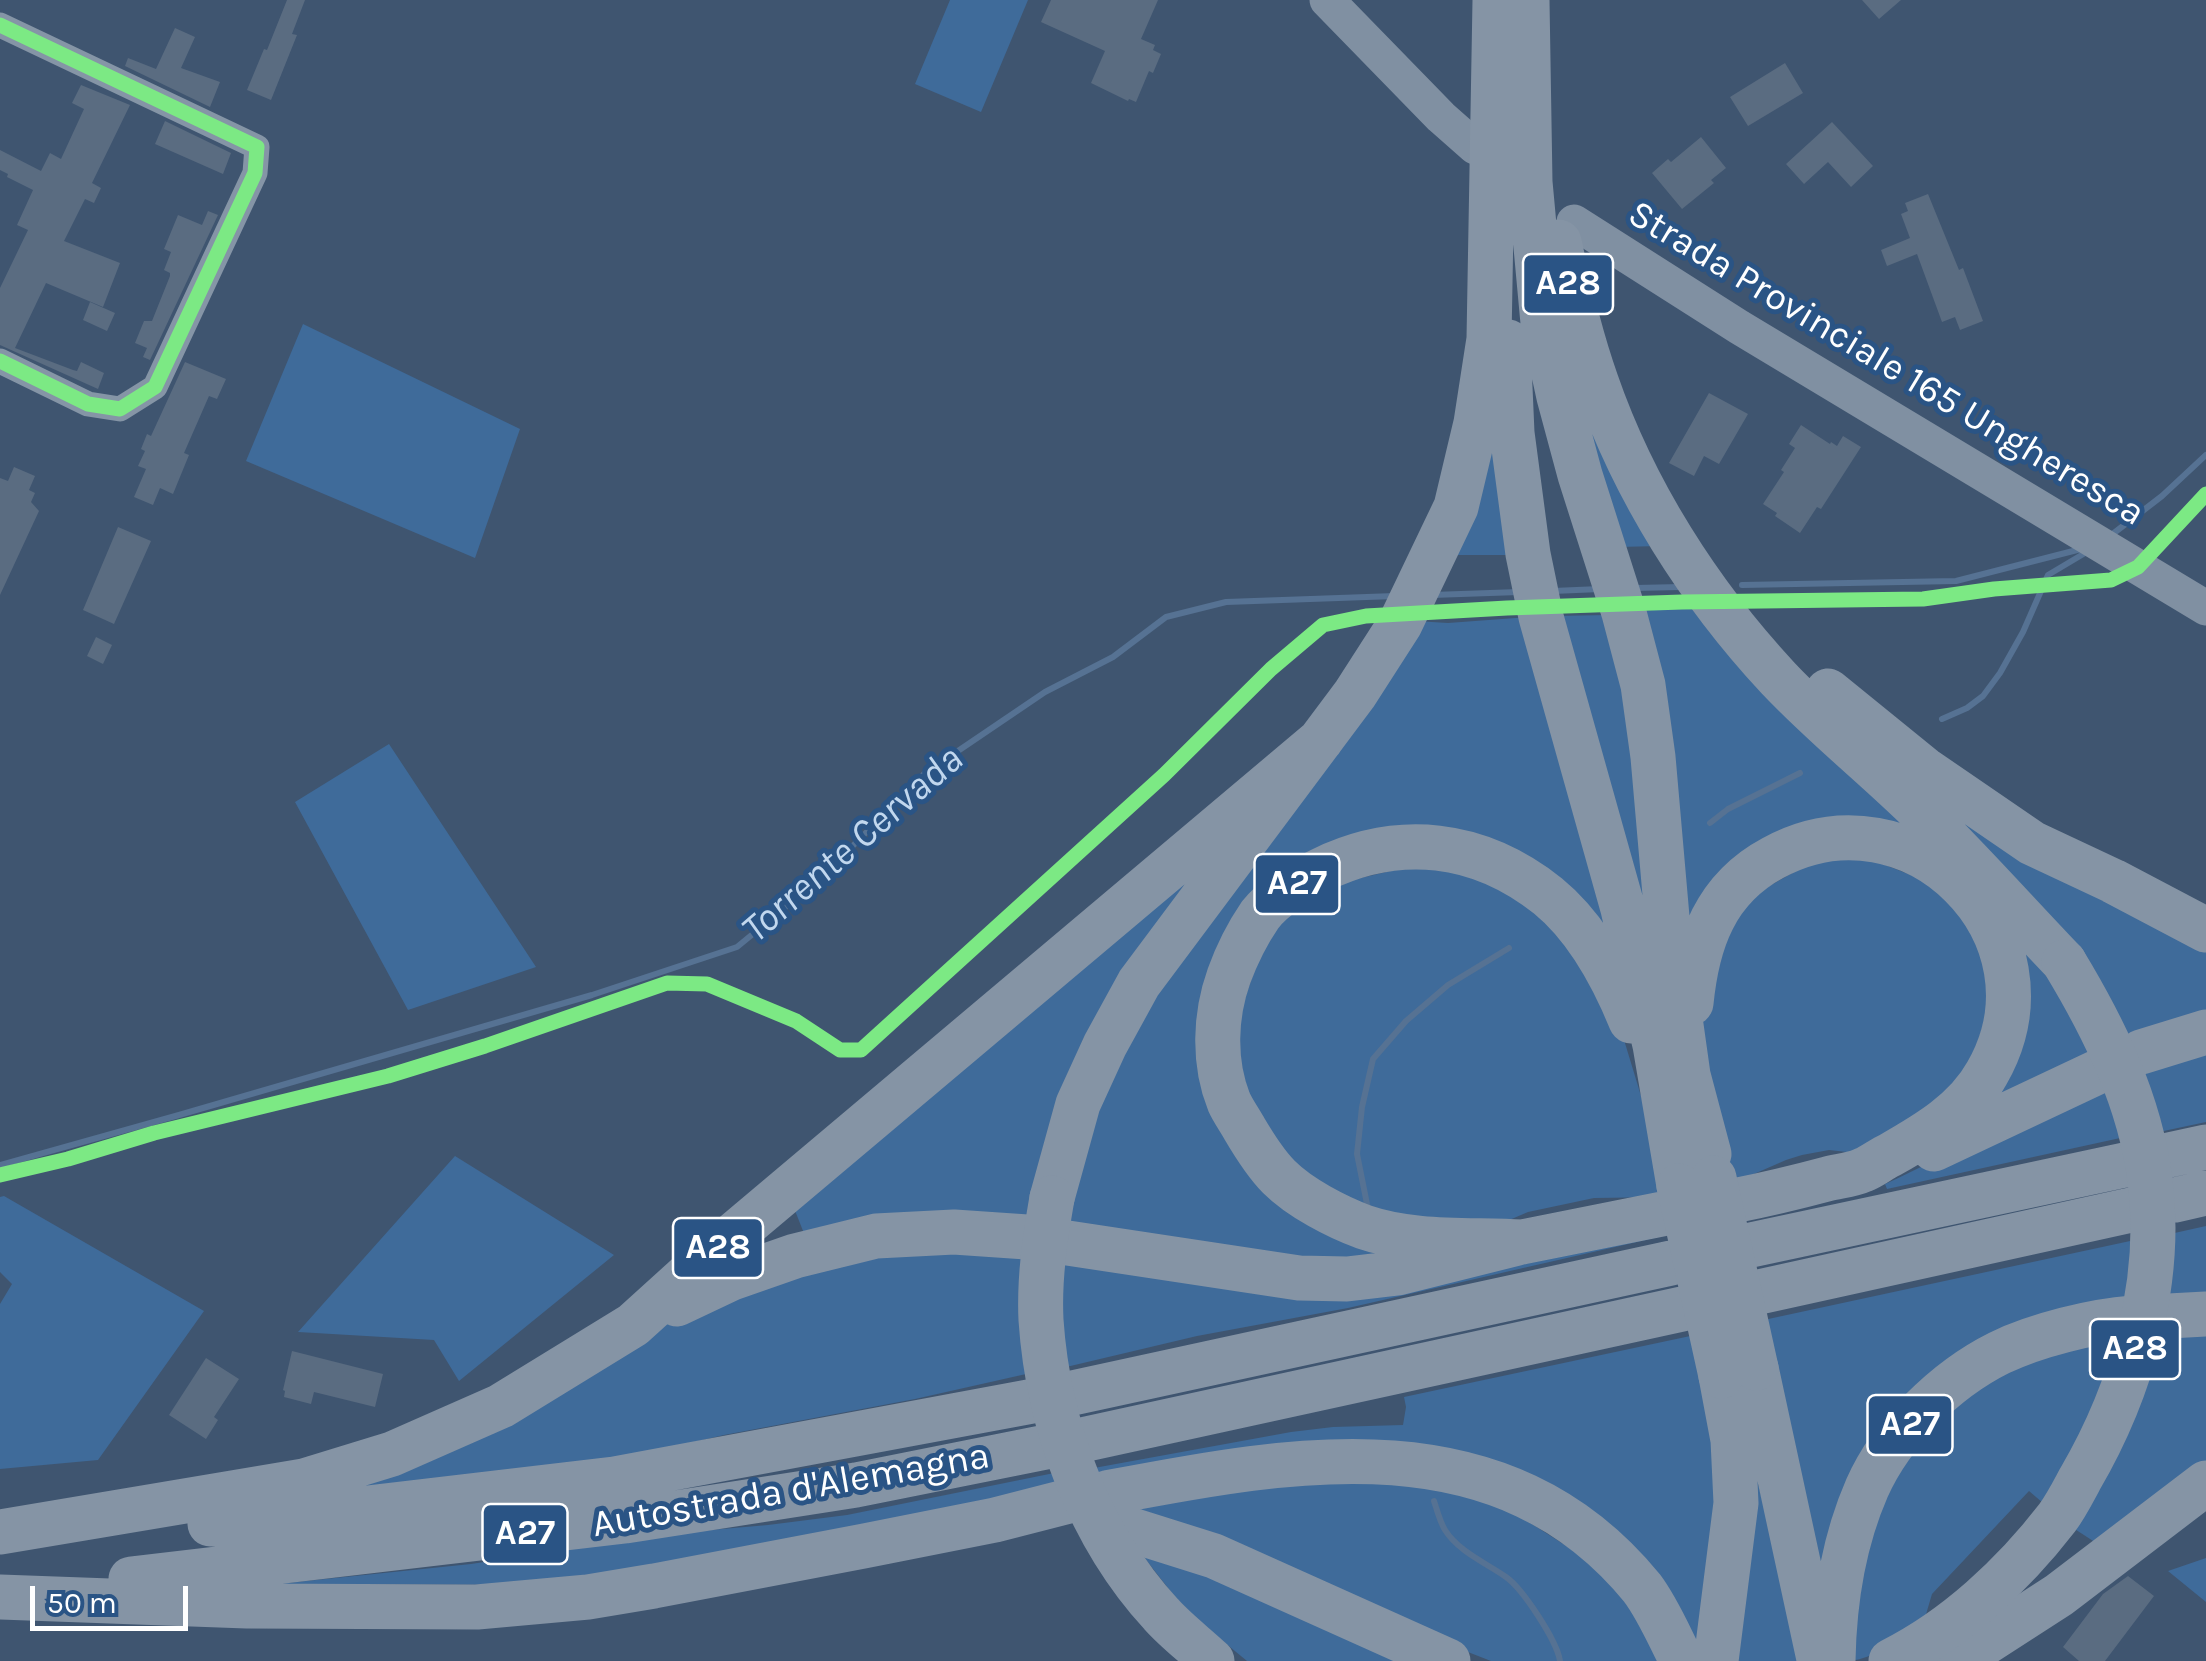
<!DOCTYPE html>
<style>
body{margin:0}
#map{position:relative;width:2206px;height:1661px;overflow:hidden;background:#3f5570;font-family:Karla,sans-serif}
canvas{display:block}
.scale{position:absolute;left:30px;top:1586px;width:158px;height:45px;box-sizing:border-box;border:5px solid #fff;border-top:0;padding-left:12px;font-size:30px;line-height:35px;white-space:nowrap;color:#fff;-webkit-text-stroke:8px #2a5485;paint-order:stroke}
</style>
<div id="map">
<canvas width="2206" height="1661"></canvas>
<div class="scale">50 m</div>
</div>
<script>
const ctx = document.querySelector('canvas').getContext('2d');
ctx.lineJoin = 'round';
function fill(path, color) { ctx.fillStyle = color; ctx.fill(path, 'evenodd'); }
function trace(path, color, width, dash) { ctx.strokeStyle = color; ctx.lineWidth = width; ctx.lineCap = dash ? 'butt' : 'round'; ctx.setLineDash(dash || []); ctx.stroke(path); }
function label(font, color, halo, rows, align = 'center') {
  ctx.font = font + ' Karla,sans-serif'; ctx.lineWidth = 10; ctx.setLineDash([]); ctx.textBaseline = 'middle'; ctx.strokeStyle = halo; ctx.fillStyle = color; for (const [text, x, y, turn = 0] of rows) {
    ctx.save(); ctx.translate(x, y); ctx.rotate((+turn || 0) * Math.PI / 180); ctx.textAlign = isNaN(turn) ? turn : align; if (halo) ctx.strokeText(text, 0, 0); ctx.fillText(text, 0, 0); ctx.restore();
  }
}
fill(new Path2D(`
 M950,0H1028L981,112L915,84Z
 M1557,304L1661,546L1617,547Z
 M303,324L520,429L475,558L246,461Z
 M1486,413L1513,555H1448Z
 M1705,607L1943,846L2107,1052L1971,1120L2003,928L1837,826L1687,947L1637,611Z
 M1609,615L1618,647L1655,951L1553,616Z
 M1529,617L1618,945L1568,905L1367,843L1232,960L1237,1129L1400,1249L1342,1267L1058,1229L1102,1074L1416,621L1448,623Z
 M1830,705L2206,935V1018L2129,1042Z
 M389,744L536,967L408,1010L295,802Z
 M1220,842L1031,1226L807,1241L792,1203Z
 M1839,847L1957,893L1996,984L1965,1083L1856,1153L1829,1150L1802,1155L1786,1160L1731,1184L1700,1024L1730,908Z
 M1437,860L1544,909L1621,1030L1652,1132L1664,1197L1594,1198L1528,1212L1500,1224L1416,1223L1321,1189L1274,1144L1255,1116L1239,1060L1240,1012L1262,949L1287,915L1327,886Z
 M2206,1041V1122L2159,1132L2138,1063Z
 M2116,1074L2134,1135L1887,1189L1885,1184C1902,1177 1915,1169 1932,1162Z
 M455,1156L614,1255L459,1381L434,1340L298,1332Z
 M4,1196L204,1311L98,1460L0,1469V1304L12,1284L0,1272V1197Z
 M2206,1226V1300L2163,1302L2170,1234Z
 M1672,1234L1348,1308L1197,1336L1062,1368L1056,1250L1273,1288Z
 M2144,1238L2137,1305L1932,1387L1831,1612L1759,1321Z
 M1029,1247L1035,1372L915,1399L724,1435L634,1456L319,1497L697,1309L812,1262Z
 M2206,1323V1467L2104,1548L2070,1526L2159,1324Z
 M2135,1325L2050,1509L2029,1491L1932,1594L1922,1628C1900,1639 1875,1658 1850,1661L1859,1561L1901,1460L1992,1372Z
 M1695,1335L1705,1379L1717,1490L1700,1650L1501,1476L1101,1484L1094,1468L1291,1432L1333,1427L1403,1425L1406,1407L1404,1397Z
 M1733,1385L1803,1661H1731Z
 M1064,1471L1073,1492L595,1585L277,1584L471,1564L676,1533L768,1525L847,1515Z
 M1242,1479L1474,1487L1607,1572L1662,1661H1491L1116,1515Z
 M1143,1542L1423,1661H1247L1201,1623L1175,1597L1140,1552Z
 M2206,1558V1602L2168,1571Z`), '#3f6b9a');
trace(new Path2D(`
 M2110,536L2162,496L2206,455
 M1742,585L1956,581L2081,549
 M1635,588L1681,587
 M1553,591L1600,589
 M1432,595L1519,592
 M1942,719L1967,708L1983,696L2000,673L2023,632L2048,575L2090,550
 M1710,823L1728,809L1800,773
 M0,1165L179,1115L592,995L737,947L821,878L924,774L1045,692L1113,657L1166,617L1226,602L1395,596
 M1368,1209L1357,1154L1362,1107L1373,1059L1406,1021L1448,985L1509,948
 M1434,1501C1437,1510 1440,1522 1445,1530C1459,1552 1486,1563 1506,1577C1523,1589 1557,1641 1560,1661`), '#567293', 6);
fill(new Path2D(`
 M287,0H305L292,34L297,35L271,100L247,90L264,49L267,50Z
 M1051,0H1158L1141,39L1155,45L1153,50L1161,54L1153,73L1149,71L1136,102L1129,99L1128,101L1091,83L1105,51L1041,22Z
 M1862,0H1901L1879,19Z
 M175,28L195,37L181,68L220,82L210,107L125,66L128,58L156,69Z
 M1785,63L1803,93L1748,126L1730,97Z
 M81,85L130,105L92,183L101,188L94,203L85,199L64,241L120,263L103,307L46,283L15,348L73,370L77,371L81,362L104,373L98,389L0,345V288L28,230L17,225L33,190L7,177L8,174L0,170V150L41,171L50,153L61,159L84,109L72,103Z
 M165,121L231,153L223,174L155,144Z
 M1832,122L1873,166L1851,187L1828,162L1804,184L1786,164Z
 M1701,137L1726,168L1711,180L1714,183L1682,209L1652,173L1668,159L1671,162Z
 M1928,194L1959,270L1963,268L1983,321L1960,330L1955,317L1942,322L1917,254L1887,266L1881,250L1910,238L1901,214L1908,211L1905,203Z
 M208,211L218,215L150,360L143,357L147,348L135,343L144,321H152L170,276V273L164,270L171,252L164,249L178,215L202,225Z
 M90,302L115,313L107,331L83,320Z
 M185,362L226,379L217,399L209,396L184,453L189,455L173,494L160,488L153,505L134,497L146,469L138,466L145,451L141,449L147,434L151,436Z
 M1709,393L1748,414L1719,464L1704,456L1694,476L1669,463Z
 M1801,425L1830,444L1831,442L1837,446L1843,436L1861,447L1821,509L1817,507L1800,533L1775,516L1777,513L1763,504L1784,472L1781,470L1795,448L1789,444Z
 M14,467L35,476L29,490L35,493L31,502L39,511L0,595V478L8,481Z
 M118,527L151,541L114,624L83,610Z
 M96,637L112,645L103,664L87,656Z
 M292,1351L383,1374L375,1407L314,1392L311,1404L284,1397L285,1391L283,1390Z
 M206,1358L239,1379L214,1417L218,1420L206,1439L169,1415Z
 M2128,1576L2154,1596L2105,1661H2079L2063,1647L2103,1594Z`), '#5a6c81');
trace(new Path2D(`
 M0,25L257,147L255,173L155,387L120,409L88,404L0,361`), '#8595a6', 25);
trace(new Path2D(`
 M1327,0L1441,117L1475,147
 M1574,222L1739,327L2206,608`), '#8090a2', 35);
trace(new Path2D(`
 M1527,0L1530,182L1543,323L1559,397L1580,475L1624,613L1643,685L1653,757L1669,940L1688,1075L1709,1154
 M1559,242C1569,289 1580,336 1596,381C1634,491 1699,593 1778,678C1827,730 1883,773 1933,824C1978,869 2020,916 2064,962
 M1508,342L1512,433L1528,554L1541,617L1623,909L1655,1045L1679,1186
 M1828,691L1924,769L2032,843L2113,881L2206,930
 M1691,1003C1697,942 1715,889 1773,858C1911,782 2066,935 1987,1073C1966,1111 1927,1134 1890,1155C1881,1159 1873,1166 1863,1170C1852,1175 1839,1176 1827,1179C1797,1187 1768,1194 1738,1200
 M2141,1052L2206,1032
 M1934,1149L2108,1067
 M2169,1155L2206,1147
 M1052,1198L1078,1104L1105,1045L1139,983L1355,694L1400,624L1456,507L1476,423L1489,339L1495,0
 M2175,1200L2206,1193
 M1061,1242L1299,1278L1347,1279L1398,1273L1522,1242L1662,1214
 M1522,1242C1471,1239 1413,1244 1364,1227C1337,1217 1300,1198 1279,1177C1265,1163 1254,1145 1244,1128C1239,1119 1233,1111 1229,1102C1213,1062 1215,1015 1229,976C1237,954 1247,934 1260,915C1273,898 1302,879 1321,870C1399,832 1479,841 1548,896C1586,927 1613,977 1631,1021
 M1751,1245L2134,1163
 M1759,1292L2140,1208
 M677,1304L732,1278L795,1256L876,1236L954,1232L1027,1237
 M2169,1316L2206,1314
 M1756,1368L1819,1659
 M1068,1394L1671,1263
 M1082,1440L1682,1309
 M1106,1493C1295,1457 1502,1417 1642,1588C1658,1609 1670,1638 1682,1661
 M210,1524L240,1523L614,1479L1033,1401
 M1122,1527L1214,1556L1448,1661
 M0,1532L304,1481L392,1454L501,1406L633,1325L718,1248L1321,740
 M131,1579L625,1521L856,1485L1046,1447
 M0,1597L247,1606L477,1607L588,1597L654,1586L864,1546L995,1520L1069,1501
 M1716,1661L1736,1503L1733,1440L1721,1376
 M1833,1661C1834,1602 1843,1543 1867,1488C1892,1432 1945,1380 1999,1353C2036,1335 2093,1321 2133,1318
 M1957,1661L2059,1595L2206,1483`), '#8594a5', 45);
trace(new Path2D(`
 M1714,1178L1756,1368
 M1679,1186L1721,1376
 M1052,1198C1045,1238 1039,1279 1041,1320C1048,1425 1089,1536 1161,1614C1176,1631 1195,1645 1212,1661
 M1891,1661C1955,1629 2013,1575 2057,1518C2066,1506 2073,1492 2080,1479C2132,1390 2163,1282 2150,1180C2140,1101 2104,1028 2064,962`), '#8594a5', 45);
trace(new Path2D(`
 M0,25L257,147L255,173L155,387L120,409L88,404L0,361
 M0,1175L68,1159L154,1133L388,1076L485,1046L667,983L707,984L796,1021L840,1050H861L1164,775L1271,669L1323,625L1366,616L1507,608L1682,602L1923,599L1994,589L2111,580L2138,567L2206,494`), '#7ce984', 15);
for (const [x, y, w] of [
 [1568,284,90],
 [1297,884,85],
 [718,1248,90],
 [2135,1349,90],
 [1910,1425,85],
 [525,1534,85]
]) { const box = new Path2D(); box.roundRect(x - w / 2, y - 30, w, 60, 8); ctx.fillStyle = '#2a5485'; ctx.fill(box); trace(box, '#fff', 2.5); }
label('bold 35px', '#fff', null, [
 ["A28",1568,284],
 ["A27",1297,884],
 ["A28",718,1248],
 ["A28",2135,1349],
 ["A27",1910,1425],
 ["A27",525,1534]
]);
label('38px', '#fff', '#2a5485', [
 ["Strada Provinciale 165 Ungheresca",1886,364,31],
 ["Autostrada d'Alemagna",791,1491,-10]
]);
label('italic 40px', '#c1d7ee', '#2a5485', [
 ["Torrente Cervada",853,845,-41]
]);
</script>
